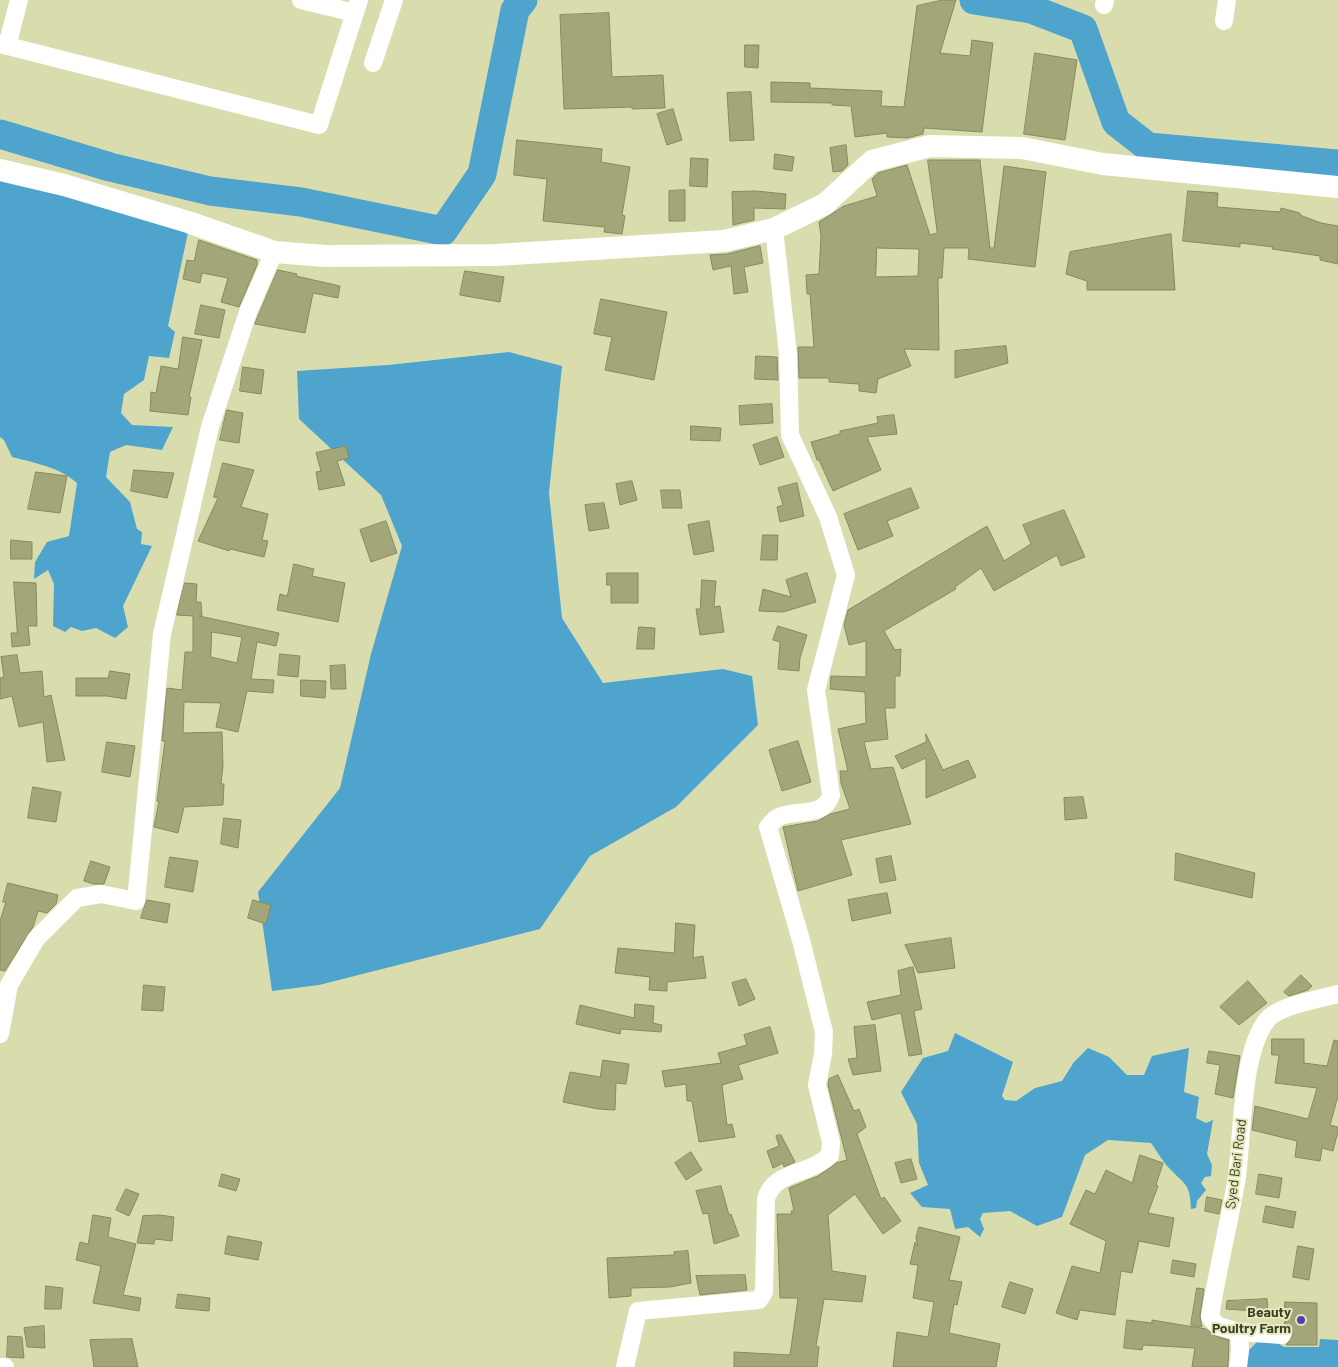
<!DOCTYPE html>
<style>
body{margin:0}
canvas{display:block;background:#d9ddae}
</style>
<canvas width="1338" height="1367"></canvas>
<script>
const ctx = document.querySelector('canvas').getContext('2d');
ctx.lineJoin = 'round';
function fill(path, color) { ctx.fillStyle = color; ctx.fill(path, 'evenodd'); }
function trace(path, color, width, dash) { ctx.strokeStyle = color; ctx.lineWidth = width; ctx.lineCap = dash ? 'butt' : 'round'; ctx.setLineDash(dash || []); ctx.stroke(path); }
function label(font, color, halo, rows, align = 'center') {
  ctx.font = font + ' Barlow,sans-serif'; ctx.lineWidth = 4; ctx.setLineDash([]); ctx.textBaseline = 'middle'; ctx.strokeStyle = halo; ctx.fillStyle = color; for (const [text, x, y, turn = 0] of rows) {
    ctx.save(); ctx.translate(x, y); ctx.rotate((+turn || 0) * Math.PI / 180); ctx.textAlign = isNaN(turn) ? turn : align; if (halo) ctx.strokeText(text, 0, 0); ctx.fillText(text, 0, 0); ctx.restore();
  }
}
fill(new Path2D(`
 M0,178L189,228L168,326L175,332L169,358L149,356L144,380L124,394L121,413L132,425L173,427L162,450L126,445L110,452L106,477L130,502L137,529L142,532L141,544L152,546L123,606L128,627L115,638L96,628L82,631L71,627L65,632L53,626L54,584L48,570L34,579L35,562L47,542L69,536L77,483C59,467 35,463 12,457L4,440L0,437Z
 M509,352L562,366L549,493L562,618L603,683L723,669L752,676L758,725L676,807L590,856L540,929L319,985L272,991L258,892L340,788L371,654L402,546L381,495L299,419L297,371L388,365Z
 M955,1033L1013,1062L1002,1096L1005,1100L1016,1101L1035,1088L1062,1081L1074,1062L1088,1048L1109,1057L1127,1075H1144L1152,1056L1189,1048L1184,1092L1199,1097L1196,1118L1206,1123L1213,1120L1207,1154L1212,1165L1211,1176L1205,1177L1201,1183L1206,1190L1197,1201L1196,1208L1191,1209C1190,1183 1185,1185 1170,1169C1162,1161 1157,1151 1151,1143L1108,1140L1085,1155L1062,1217L1037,1226L1010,1211L983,1213L980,1219L984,1229L980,1237L968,1227L955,1229L950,1209L922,1207L910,1193L928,1185L919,1163L917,1124L901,1092L923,1058L948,1051Z
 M1264,1335L1284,1347H1319L1320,1339L1338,1340V1367H1239L1241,1358Z`), '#4ea4cc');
trace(new Path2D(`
 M974,0L1031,9L1083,29L1116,122L1148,147L1338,164
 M0,134L110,167L210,191L301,202L443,231L482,174L515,10L523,0`), '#4ea4cc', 29);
const building = new Path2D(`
 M943,0H956L940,53L970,56L972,40L993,43L982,132L924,128L923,134L907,138L887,137V133L855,137L851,106L832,105V103L771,102V82L810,83V88L882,91L881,106L904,107L917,6Z
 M609,13L612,77L663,75L665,108L632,109V107L564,109L560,15Z
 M745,45H759L758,68L745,67Z
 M1035,53L1077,60L1065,140L1024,134Z
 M751,92L754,140L730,141L727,93Z
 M673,109L682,140L667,145L657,114Z
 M517,140L602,149L601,162L630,167L622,215L625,216L622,234L604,232L605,227L543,221L547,179L514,175Z
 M846,145L848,165L842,171L833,172L830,148Z
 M775,154L794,157L792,171L774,169Z
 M691,158L708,159L707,187L690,186Z
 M928,160H980L990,248H994L1004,166L1046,172L1035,267L968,259L969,248H944L942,278H938L939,350L904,349L911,366L878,379L876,393L859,391V384L829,382V378H799L798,347H814L810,294H807L806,275L819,274L821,236L819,222L844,206L877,196L872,179L878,173L907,165L930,235L937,233ZM877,248L919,249L918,276L876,277Z
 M685,190V221H669V191Z
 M756,191L786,194L785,209L754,208V220L733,225L732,192Z
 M1188,191L1218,193L1217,207L1280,212L1281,208L1300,213V215L1321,223L1338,226V264L1320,260V256L1272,249L1273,247L1240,243V247L1183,241Z
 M1171,234L1175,290H1087V281L1066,274L1070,252Z
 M199,240L257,260V265L239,307L221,302L228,278L202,273L200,283L183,279L187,260L194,261Z
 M760,246L763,263L744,267L748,292L734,294L731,266L713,270L710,255L727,254Z
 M278,270L297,274L296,276L340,286L338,298L313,293L305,333L255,324Z
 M465,271L504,277L500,302L460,295Z
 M601,299L667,312L654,380L605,370L612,337L594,334Z
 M201,305L225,310L219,338L195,334Z
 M183,337L202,340L189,397H191L188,415L150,411L151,392L156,393L161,366L178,369Z
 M1006,346L1008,363L955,378V351Z
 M756,356L777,357L778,380L755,379Z
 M243,367L264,370L261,394L240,391Z
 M772,404L773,423L740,425L739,406Z
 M227,410L243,413L239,443L220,440Z
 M894,415L897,434L867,437L881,470L833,491L819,460H817L811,442L840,434V431L878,423L877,417Z
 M691,426L721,428L720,441L691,440Z
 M777,437L784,457L760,465L753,445Z
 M346,446L349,458L337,461L345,485L319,490L316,472L321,471L316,453Z
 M223,463L254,470L241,507L268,514L262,540L268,541L264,557L230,549L229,551L198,541L218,498L214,497Z
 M134,470L174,473L167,498L131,491Z
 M36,472L67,476L60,513L28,509Z
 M632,481L637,500L620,505L616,484Z
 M797,483L804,516L780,522L777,507L783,505L778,488Z
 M911,488L919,508L887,521L893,536L858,550L844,514Z
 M661,490H680L682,508H663Z
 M604,503L609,528L589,531L585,505Z
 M1064,510L1085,557L1061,566L1057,555L994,591L981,568L955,587L956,589L884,631L895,650L901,649L900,676H895V708H885L888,739L864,742L871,769L893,767L911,824L841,840L852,875L798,891L783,827L818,821L830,814L850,809L841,783L840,771H848L838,729L866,723L865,692L830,689L831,676L866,677V641L849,645L844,625L848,610L987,526L1004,561L1031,544L1023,525Z
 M386,521L397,553L371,562L360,530Z
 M709,521L714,551L694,555L688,525Z
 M763,535H778L777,560H761Z
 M11,540L32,542V559H11Z
 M294,564L314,569L312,576L345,583L338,622L277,610L280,594L287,596Z
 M607,573H638V603H611V585H607Z
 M807,573L816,602L783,612L759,611L763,589L791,597L786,580Z
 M702,580L716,581L714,607L720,606L724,632L700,635L696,609H700Z
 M14,582L36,583L37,626H28L30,645L12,647L11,633H17Z
 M185,583L197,584L196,602H201L202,616H199L279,633L276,646L257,642L251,679L274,680L273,693L247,691L238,732L216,727L221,703L184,702L183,733L222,732L223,765L221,784H224L223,805L184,807L178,833L154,827L159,801H157L165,741H162L167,688L182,690L185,652H193V616L177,615ZM212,632L242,637L237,663L211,657Z
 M778,626L807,635L800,658L799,671L778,669L780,642L773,640Z
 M639,627L655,628L654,649H637Z
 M280,654L300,656L298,677L278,675Z
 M17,655L20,673L42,671L44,697L51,695L65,760L47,762L43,722L19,727L12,696L0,699V678L4,677L1,657Z
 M345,665L346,689H331L330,666Z
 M110,671L130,674L126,699L107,696H76V678H108Z
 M301,680L326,681L325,698L301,696Z
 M926,734L943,770L968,760L976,777L926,798V758L902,769L895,756L926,742Z
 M798,741L811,782L782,791L769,750Z
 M107,742L135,746L130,777L102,772Z
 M33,787L61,792L56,822L28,818Z
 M1083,797L1087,818L1065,820L1064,798Z
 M224,818L241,820L238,848L221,844Z
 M1176,853L1255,873L1252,898L1175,880Z
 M891,856L896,880L880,883L876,859Z
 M170,857L198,861L193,892L165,887Z
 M91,861L110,867L104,884H94L84,881Z
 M8,883L58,895L56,904L47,913L38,911L33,927L5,971L0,970V921L6,902H3Z
 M887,893L891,913L852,921L848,900Z
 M147,900L170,904L167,923L141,918Z
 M253,900L271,905L266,924L248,918Z
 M676,923L695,925L693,958L703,956L706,978L667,982V991L649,990L650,977L615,973L618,948L674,953Z
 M951,938L955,968L918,973L905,945Z
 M913,967L922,1009L914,1011L922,1054L909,1056L901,1013L872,1020L867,1002L901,995L898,971Z
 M1301,975L1312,986L1308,990L1289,996L1284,992Z
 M746,979L755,999L739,1006L732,983Z
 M1248,981L1267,1003L1239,1025L1220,1007Z
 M144,985L165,987L163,1011L142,1010Z
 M635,1004L654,1006L653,1023L662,1025L661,1032L621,1029L620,1034L576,1024L580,1005L634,1018Z
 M875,1025L881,1071L853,1075L848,1059L857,1058L854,1027Z
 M770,1027L778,1053L738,1065L743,1079L722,1085L727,1125L732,1124L735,1137L699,1142L692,1101H687L686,1084L665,1087L662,1071L721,1063L718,1053L747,1045L744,1035Z
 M1272,1039H1304V1063L1327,1066L1334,1040L1338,1041V1096L1330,1125L1338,1127V1131L1333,1151L1322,1148L1320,1161L1295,1157L1297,1141L1252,1130L1255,1106L1308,1119L1317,1088L1275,1083L1279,1055H1272Z
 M1209,1051L1240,1056L1233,1098L1215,1094L1220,1065L1207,1063Z
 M603,1060L629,1064L626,1084L616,1083L615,1110L598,1109L563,1102L570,1072L600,1077Z
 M838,1075L854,1111L859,1109L866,1127L857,1134L881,1199L884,1197L901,1221L883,1234L855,1194L828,1215L832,1271L866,1276L862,1302L824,1299L816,1346L819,1347L817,1367H734V1352L790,1355L798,1298H780L777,1214H792L791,1211H794L789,1188L818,1176L836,1163L847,1160L828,1085L829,1079Z
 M781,1135L795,1162L784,1167L783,1163L773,1168L767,1151L779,1146L776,1136Z
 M691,1152L702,1170L686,1180L675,1163Z
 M1140,1155L1163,1163L1156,1185L1158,1186L1148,1213L1174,1218L1169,1247L1139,1241L1132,1273L1121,1271L1115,1315L1080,1310L1077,1320L1056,1313L1072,1266L1100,1273L1106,1241L1070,1224L1086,1190L1095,1194L1106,1170L1132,1183Z
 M911,1159L917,1179L901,1183L895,1163Z
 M222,1174L240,1179L236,1191L219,1186Z
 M1259,1174L1282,1178L1279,1198L1256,1194Z
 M721,1186L729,1215L731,1214L739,1236L714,1244L708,1213L703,1214L696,1191Z
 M126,1189L139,1194L129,1216L116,1210Z
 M1207,1197L1222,1200L1219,1214L1205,1211Z
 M1266,1206L1296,1212L1293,1228L1263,1222Z
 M93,1215L111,1218L108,1237L136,1244L123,1295L141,1298L139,1311L93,1303L101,1266L76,1260L80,1242L88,1244Z
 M160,1215L174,1217L172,1241L155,1239L154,1244L137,1243L143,1216Z
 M919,1227L960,1237L949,1280L962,1282L957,1305L954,1304L949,1333L1000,1344L996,1367H893L897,1332L928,1337L934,1302L913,1298L918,1265L910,1264L915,1242L918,1246L916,1238Z
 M228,1236L262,1242L258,1260L225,1254Z
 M1298,1246L1314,1249L1309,1280L1293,1277Z
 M688,1251L691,1283L670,1287L631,1288V1296L609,1298L607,1258L674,1255V1252Z
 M1173,1260L1196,1264L1194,1277L1171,1273Z
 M745,1275L747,1290L700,1295L696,1276Z
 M1010,1282L1033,1289L1025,1314L1002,1307Z
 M46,1286L63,1288L61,1309H45Z
 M1197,1288L1204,1289L1200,1316L1202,1327L1191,1325Z
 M178,1294L210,1298L209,1311L176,1308Z
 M1267,1299L1268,1312L1226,1309L1227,1301Z
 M1285,1302L1317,1303V1345H1286L1293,1335L1291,1330L1285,1325Z
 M1127,1320L1152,1323V1320L1206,1329L1215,1336L1229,1340L1228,1367H1192L1195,1348L1143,1345L1142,1350L1124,1348Z
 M44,1326L45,1348L27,1347L24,1328Z
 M8,1336L22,1337L24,1358L7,1357Z
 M132,1339L138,1367H94L90,1340Z`);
fill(building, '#a3a679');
trace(building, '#878a5e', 1);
trace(new Path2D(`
 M301,0L355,13
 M1104,5L1105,0
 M1224,21L1227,0
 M0,44L319,125L359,0
 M7,46L19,0
 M373,63L394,0
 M0,1034L9,985L36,939L77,898L101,894L136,901L162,634L210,427L248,312L274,252
 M1239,1332L1282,1335
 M0,1367H5
 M625,1367L638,1311L759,1300L764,1292L766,1199C774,1170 811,1175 830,1155L831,1142L817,1085L823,1054L824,1032L801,940L768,827C771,824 774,820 777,818C794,808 824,819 831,795L816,690L846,575L828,517L790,435L788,354L774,229
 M1238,1367L1240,1351L1239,1332L1218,1326L1210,1317C1217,1272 1228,1228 1236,1183C1243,1140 1240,1054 1267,1020C1279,1005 1320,999 1338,994`), '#fff', 18);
trace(new Path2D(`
 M0,170L64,185L188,222L274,252L325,256L496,255L724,241L774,229L825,204L872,161L930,146L1022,148L1103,164L1338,187`), '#fff', 22);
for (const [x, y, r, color] of [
 [1301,1320,5,"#5d3bb3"]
]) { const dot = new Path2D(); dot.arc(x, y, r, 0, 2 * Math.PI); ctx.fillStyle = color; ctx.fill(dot); trace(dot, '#e6eaba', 2); }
label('14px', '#3d3f2c', '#e6eaba', [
 ["Syed Bari Road",1236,1164,-83]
]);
label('bold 14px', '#3d3f2c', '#e6eaba', [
 ["Beauty",1291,1312],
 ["Poultry Farm",1291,1328]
], 'right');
</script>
